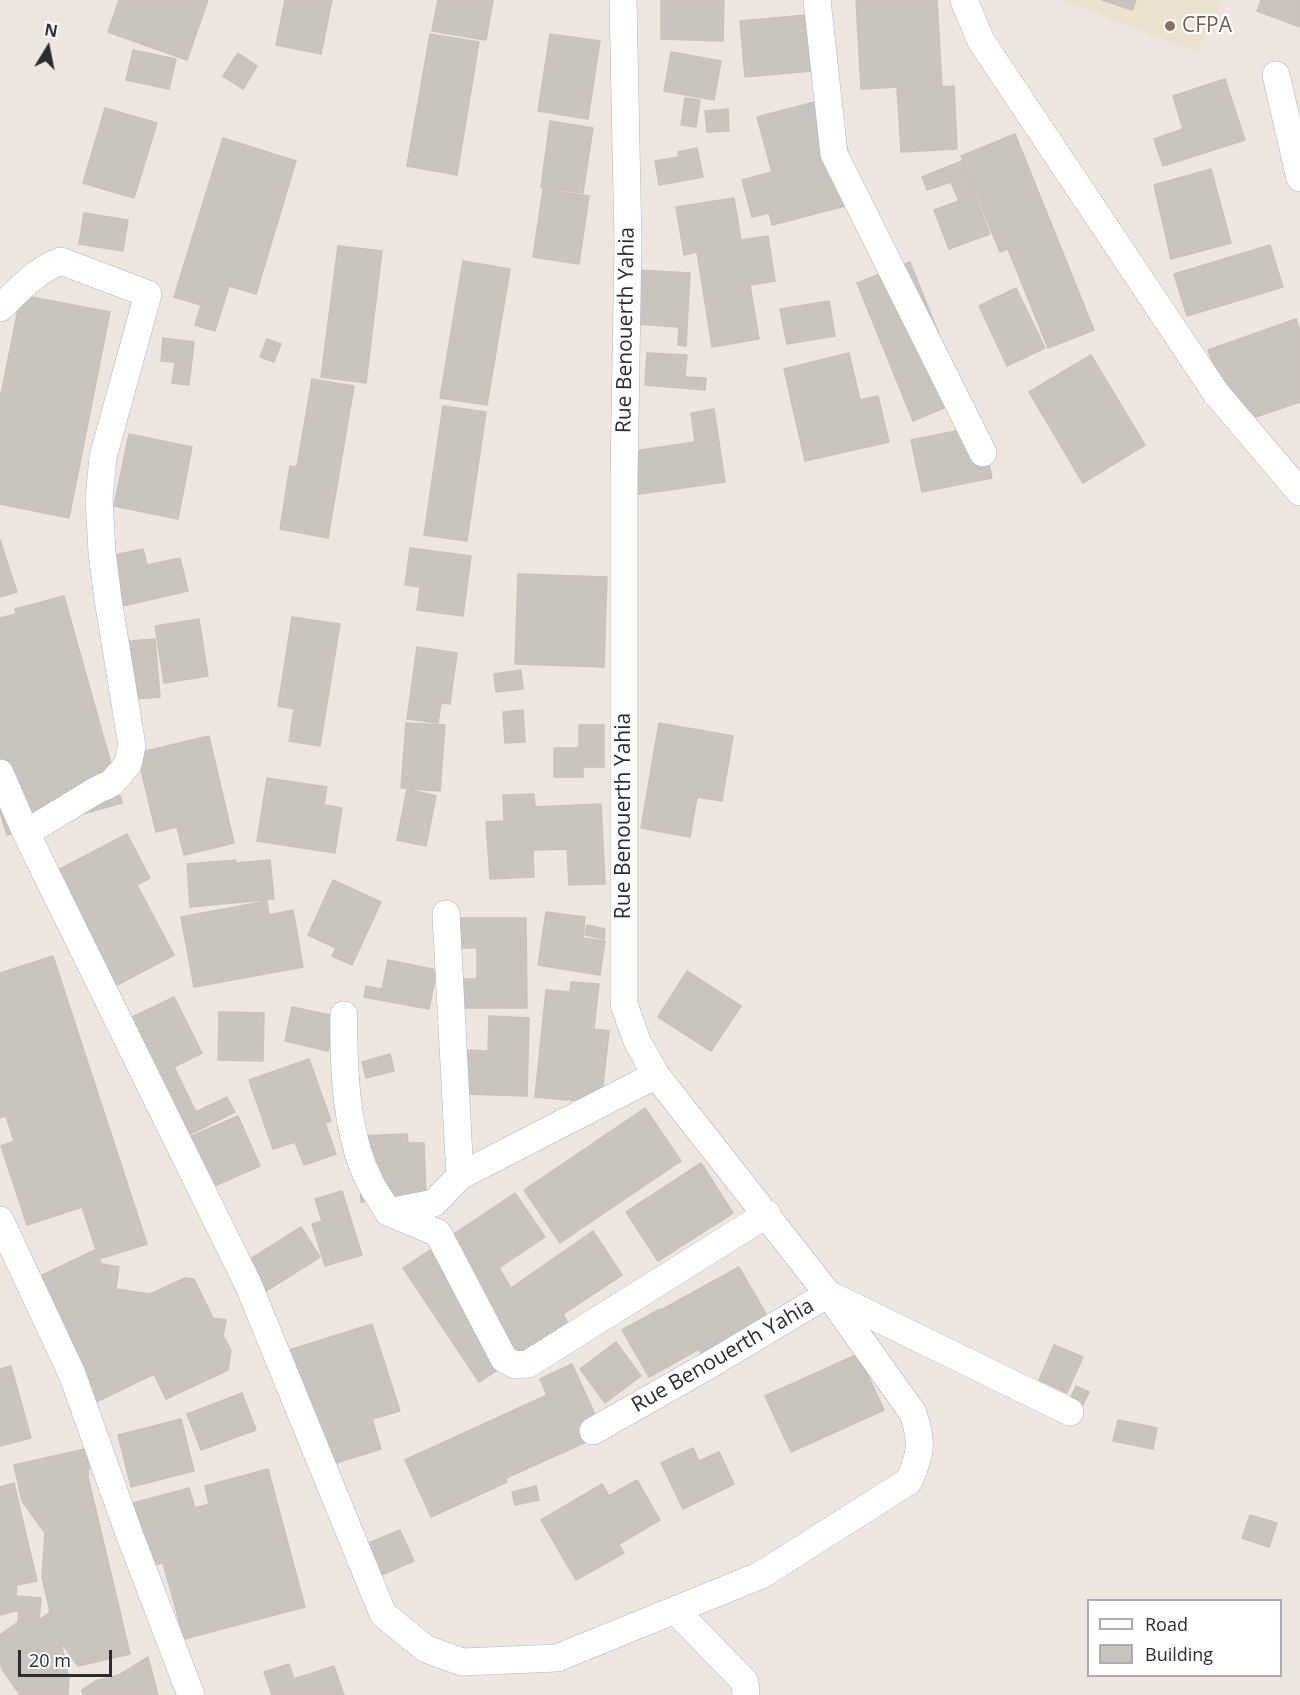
<!DOCTYPE html>
<style>
body{margin:0}
#map{position:relative;width:1300px;height:1695px;overflow:hidden;background:#ede7e0;font-family:"Open Sans",sans-serif}
canvas{display:block}
.legend{position:absolute;left:1087px;top:1599px;width:195px;height:78px;box-sizing:border-box;background:#fff;border:2px solid #ababab;margin:0;padding:8px 10px;list-style:none;font-size:18px;color:#2c2c2c}
.legend li{display:flex;align-items:center;gap:12px;height:30px}
.legend b{width:30px;border:2px solid #ababab}
.north{position:absolute;left:18px;top:18px;width:60px;height:60px;-webkit-text-stroke:4px #fff;paint-order:stroke;rotate:10deg;font-size:16px;font-weight:700;line-height:24px;text-align:center;color:#2c2c2c}
.north::after{content:'';display:block;margin:auto;width:21px;height:27px;background:#2c2c2c;clip-path:polygon(50% 0,100% 100%,50% 72%,0 100%)}
.scale{position:absolute;left:18px;top:1650px;width:94px;height:27px;box-sizing:border-box;border:3px solid #2c2c2c;border-top:0;padding-left:8px;font-size:18px;line-height:21px;white-space:nowrap;color:#2c2c2c;-webkit-text-stroke:4px #fff;paint-order:stroke}
</style>
<div id="map">
<canvas width="1300" height="1695"></canvas>
<ul class="legend">
<li><b style="height:8px;background:#fff"></b>Road</li>
<li><b style="height:16px;background:#c9c5be"></b>Building</li>
</ul>
<div class="north">N</div>
<div class="scale">20 m</div>
</div>
<script>
const ctx = document.querySelector('canvas').getContext('2d');
ctx.lineJoin = 'round';
function fill(path, color) { ctx.fillStyle = color; ctx.fill(path, 'evenodd'); }
function trace(path, color, width, dash) { ctx.strokeStyle = color; ctx.lineWidth = width; ctx.lineCap = dash ? 'butt' : 'round'; ctx.setLineDash(dash || []); ctx.stroke(path); }
function label(font, color, halo, rows, align = 'center') {
  ctx.font = font + ' "Open Sans",sans-serif'; ctx.lineWidth = 4.5; ctx.setLineDash([]); ctx.textBaseline = 'middle'; ctx.strokeStyle = halo; ctx.fillStyle = color; for (const [text, x, y, turn = 0] of rows) {
    ctx.save(); ctx.translate(x, y); ctx.rotate((+turn || 0) * Math.PI / 180); ctx.textAlign = isNaN(turn) ? turn : align; if (halo) ctx.strokeText(text, 0, 0); ctx.fillText(text, 0, 0); ctx.restore();
  }
}
fill(new Path2D(`
 M1062,0H1222L1197,52Z`), '#ede2d0');
const building = new Path2D(`
 M119,0H208L187,60L108,32Z
 M285,0H332L321,54L276,45Z
 M438,0H493L486,40L432,31Z
 M661,0H724L723,41L661,39Z
 M856,0H937L942,87L954,86L957,149L901,152L897,87L861,89Z
 M1102,0H1136L1132,10Z
 M1261,0H1300V27L1257,11Z
 M818,14L823,70L745,77L740,21Z
 M430,34L479,42L457,175L407,166Z
 M550,34L600,41L588,119L538,111Z
 M133,50L176,59L169,89L126,80Z
 M671,52L721,61L714,100L664,91Z
 M238,53L257,66L243,89L223,76Z
 M1225,79L1245,140L1163,166L1154,139L1183,129L1173,96Z
 M834,97L861,202L772,225L769,213L752,217L742,180L772,172L757,117Z
 M685,98L700,100L696,127L681,125Z
 M105,108L157,123L134,198L83,183Z
 M728,109L729,131L707,132L705,111Z
 M550,121L593,128L583,193L541,187Z
 M1015,134L1094,330L1048,348L1008,249L1000,252L961,156Z
 M223,138L296,161L256,294L229,286L215,331L195,325L201,305L174,297Z
 M697,148L703,177L659,185L655,161L679,157L678,152Z
 M962,161L990,234L949,249L934,210L959,201L951,182L927,190L922,177Z
 M1211,169L1231,243L1171,259L1154,185Z
 M543,189L589,196L579,264L533,257Z
 M734,198L741,240L768,236L775,281L750,285L759,339L712,347L697,252L684,255L676,207Z
 M84,213L128,220L123,251L79,244Z
 M1270,245L1283,287L1187,316L1174,274Z
 M338,246L382,251L366,383L321,377Z
 M463,261L510,269L487,405L440,398Z
 M910,262L965,399L913,421L857,283Z
 M637,270L690,273L686,346L678,345L679,327L634,324Z
 M1016,288L1045,348L1007,366L979,306Z
 M21,295L110,312L69,518L0,504V399Z
 M829,301L835,336L787,344L780,309Z
 M1296,319L1300,331V402L1235,424L1208,350Z
 M163,338L194,342L189,385L172,383L175,362L161,361Z
 M267,339L281,344L274,362L260,357Z
 M647,353L687,355L685,377L706,378L705,390L645,385Z
 M849,353L860,400L878,396L889,442L805,461L784,369Z
 M1091,355L1145,445L1083,483L1029,392Z
 M312,379L354,386L328,538L280,529L290,466L297,467Z
 M443,406L486,412L467,541L424,535Z
 M714,409L725,482L633,495L627,452L695,442L691,413Z
 M981,426L992,478L922,492L911,440Z
 M129,434L192,447L178,519L114,506Z
 M0,540L17,592L0,597Z
 M410,548L471,556L463,616L417,610L420,587L405,585Z
 M143,549L147,565L180,558L188,591L101,611L90,560Z
 M518,574L607,577L604,667L515,664Z
 M64,596L122,803L7,835L0,812V618L16,614L15,609Z
 M292,617L340,624L320,746L289,741L294,709L278,706Z
 M199,619L208,676L164,683L155,626Z
 M155,639L160,697L123,700L118,642Z
 M417,647L457,653L450,704L441,703L438,723L407,719Z
 M521,670L523,689L496,692L494,674Z
 M523,710L525,742L505,743L503,712Z
 M406,723L445,725L440,791L401,788Z
 M659,723L733,736L722,801L697,797L690,837L641,828Z
 M579,725H604V767H583V777H554V748H579Z
 M209,736L234,843L184,855L177,827L156,832L137,753Z
 M267,778L327,787L324,805L342,808L335,853L257,841Z
 M407,789L436,796L426,846L397,840Z
 M534,794L535,807L601,804L605,884L569,885L567,849L533,850L534,877L490,879L486,822L504,821L503,795Z
 M127,834L150,878L137,885L174,955L100,994L39,880Z
 M236,860L235,863L270,860L274,899L190,907L187,864Z
 M333,880L381,902L352,965L332,956L336,948L308,935Z
 M267,901L269,915L293,910L303,967L194,987L181,917Z
 M546,912L585,917L583,938L605,941L600,975L538,965Z
 M459,918H526L527,1008H461V979H477V948H460Z
 M587,925L605,929L604,939L585,935Z
 M53,956L147,1244L99,1259L82,1207L27,1225L1,1146L14,1141L6,1116L0,1118V973Z
 M388,960L437,970L429,1009L364,997L366,986L382,989Z
 M687,971L741,1006L711,1051L658,1017Z
 M571,982L599,984L594,1029L609,1031L601,1103L535,1097L546,990L570,992Z
 M174,997L202,1053L174,1067L196,1112L227,1097L235,1112L170,1144L112,1027Z
 M292,1007L335,1016L328,1051L285,1041Z
 M219,1012L264,1013L263,1061L218,1060Z
 M489,1016L529,1018L527,1096L465,1094L466,1050L488,1051Z
 M390,1054L394,1071L366,1078L362,1062Z
 M309,1059L331,1121L325,1123L336,1154L304,1165L295,1142L273,1149L249,1080Z
 M645,1108L681,1161L560,1243L524,1190Z
 M238,1116L260,1166L194,1195L171,1145Z
 M407,1134L408,1143H424L426,1199L361,1202L358,1136Z
 M701,1163L733,1213L658,1261L626,1212Z
 M342,1191L362,1255L325,1266L312,1224L322,1221L315,1199Z
 M515,1193L545,1237L499,1268L511,1288L593,1231L622,1275L563,1314L568,1323L479,1382L403,1268Z
 M301,1227L320,1257L263,1293L244,1263Z
 M95,1250L102,1264L119,1267L116,1289L150,1294L185,1278L194,1279L213,1318L226,1320L223,1336L231,1350L228,1370L166,1399L154,1374L94,1403L34,1279Z
 M739,1267L773,1326L706,1363L699,1349L649,1377L622,1330L660,1309L661,1310Z
 M372,1324L400,1411L372,1419L381,1449L323,1467L286,1351Z
 M616,1342L641,1376L605,1403L580,1369Z
 M1054,1345L1083,1357L1067,1393L1039,1380Z
 M858,1354L884,1410L791,1452L765,1396Z
 M572,1364L604,1434L506,1478L507,1482L431,1517L405,1460L547,1395L540,1379Z
 M11,1366L31,1438L0,1446V1369Z
 M1076,1386L1089,1392L1081,1409L1068,1403Z
 M242,1393L256,1430L201,1450L187,1414Z
 M181,1419L194,1471L131,1487L118,1435Z
 M1118,1420L1157,1428L1153,1449L1113,1441Z
 M693,1448L699,1461L719,1452L734,1484L683,1509L661,1463Z
 M85,1449L89,1466L88,1477L130,1654L78,1666L61,1642L69,1678L68,1695H20L2,1669L0,1661V1635L18,1622L19,1610L0,1615V1487L14,1483L37,1581L17,1585L16,1596L41,1598L39,1620L50,1612L42,1577L45,1533L22,1501L14,1465Z
 M268,1469L305,1607L184,1639L163,1563L150,1566L133,1503L189,1488L195,1508L209,1504L205,1486Z
 M637,1480L660,1520L619,1544L624,1553L576,1580L541,1520L602,1484L609,1496Z
 M536,1486L539,1500L515,1505L512,1492Z
 M1250,1515L1277,1523L1269,1547L1242,1538Z
 M400,1530L414,1561L365,1582L352,1550Z
 M148,1657L158,1695H83L82,1690L95,1681L119,1675Z
 M289,1664L294,1679L334,1666L344,1695H272L264,1672Z`);
fill(building, '#c9c5be');
trace(building, '#c9c2b9', 1.5);
const street = new Path2D(`
 M817,0L834,154L983,453
 M964,0L981,41L1216,393L1300,492
 M1276,75L1300,178
 M0,308C19,290 36,270 61,261L148,294L103,457L99,499L102,552L108,599L132,746L128,764L112,783L95,791L26,833
 M0,773L26,833L248,1284L383,1614L426,1649L462,1662L557,1658L761,1575L909,1481C921,1453 923,1443 913,1413L828,1294
 M446,914L460,1176
 M344,1015C343,1065 346,1135 369,1180C374,1191 382,1201 388,1212
 M656,1075L460,1176L434,1203L388,1212L438,1233L504,1359L515,1365L528,1364L767,1214
 M0,1220L72,1374L130,1536L191,1695
 M832,1296L1070,1412
 M593,1431L716,1361L828,1294L656,1075L637,1041L624,1004V477L628,242L623,0
 M675,1610L745,1682L746,1695`);
trace(street, '#b3b6bf', 28);
trace(street, '#fff', 27);
for (const [x, y, r, color] of [
 [1170,26,6,"#8d6e63"]
]) { const dot = new Path2D(); dot.arc(x, y, r, 0, 2 * Math.PI); ctx.fillStyle = color; ctx.fill(dot); trace(dot, '#fff', 2); }
label('21px', '#785e54', '#fff', [
 ["CFPA",1182,26]
], 'left');
label('21px', '#2c2c2c', '#fff', [
 ["Rue Benouerth Yahia",626,330,-89],
 ["Rue Benouerth Yahia",624,816,-90],
 ["Rue Benouerth Yahia",723,1356,-30]
]);
</script>
